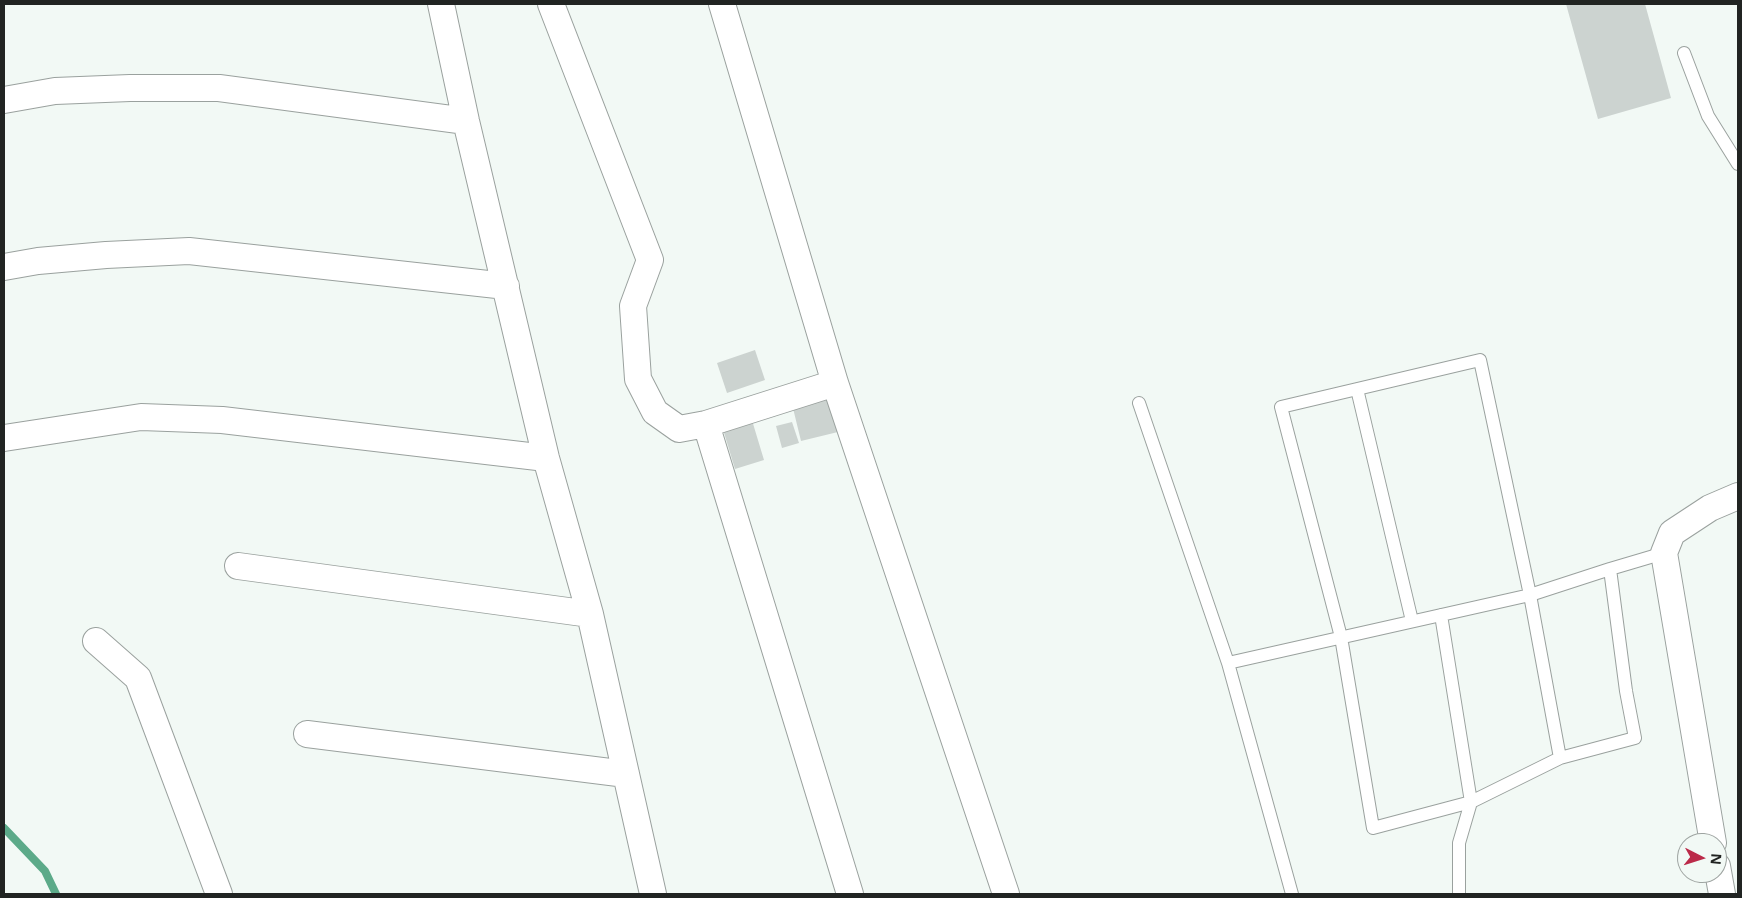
<!DOCTYPE html>
<style>
body{margin:0}
#map{position:relative;width:1742px;height:898px;overflow:hidden;background:#f2f9f5;font-family:"Open Sans",sans-serif}
canvas{display:block}
.frame{position:absolute;inset:0;border:5px solid #212422;pointer-events:none}
.north{position:absolute;left:1677px;top:833px;width:50px;height:50px;box-sizing:border-box;background:#f2f9f5;border:1px solid #9ea4a1;border-radius:50%;rotate:95deg;font-size:14px;font-weight:700;line-height:20px;text-align:center;color:#212422}
.north::after{content:'';display:block;margin:auto;width:18px;height:22px;background:#bb2a49;clip-path:polygon(50% 0,100% 100%,50% 72%,0 100%)}
</style>
<div id="map">
<canvas width="1742" height="898"></canvas>
<div class="frame"></div>
<div class="north">N</div>
</div>
<script>
const ctx = document.querySelector('canvas').getContext('2d');
ctx.lineJoin = 'round';
function trace(path, color, width, dash) { ctx.strokeStyle = color; ctx.lineWidth = width; ctx.lineCap = dash ? 'butt' : 'round'; ctx.setLineDash(dash || []); ctx.stroke(path); }
function fill(path, color) { ctx.fillStyle = color; ctx.fill(path, 'evenodd'); }
trace(new Path2D(`
 M4,828L45,871L56,894`), '#5caa89', 8);
fill(new Path2D(`
 M1566,4H1645L1671,98L1598,119Z
 M755,350L765,380L727,393L717,363Z
 M832,390L842,431L801,441L791,400Z
 M751,417L764,460L735,469L722,426Z
 M792,422L799,443L782,448L776,426Z`), '#ccd3d0');
const lane = new Path2D(`
 M1684,53L1708,116L1738,164
 M1480,360L1530,595L1560,758L1471,802L1373,828L1341,637L1281,407Z
 M1357,389L1412,621
 M1139,403L1228,663
 M1441,615L1471,802L1459,843V894
 M1560,758L1635,738L1626,691L1610,569
 M1292,894L1228,663L1530,595L1610,569L1664,553`);
const street = new Path2D(`
 M441,4L466,121L546,458L590,614L653,894
 M551,4L650,260L633,306L638,379L655,412L679,429L706,424
 M722,4L835,383L1006,894
 M4,100L55,91L130,88H219L466,121
 M4,267L38,261L106,255L189,251L506,286
 M835,383L706,424L850,894
 M4,438L141,417L222,420L546,458
 M238,566L590,614
 M96,641L138,678L219,894
 M307,734L626,774
 M1713,843L1664,553L1672,533L1710,508L1738,496
 M1717,866L1722,894`);
trace(lane, '#9aa19e', 14);
trace(street, '#9aa19e', 28);
trace(lane, '#fff', 12);
trace(street, '#fff', 26);
</script>
